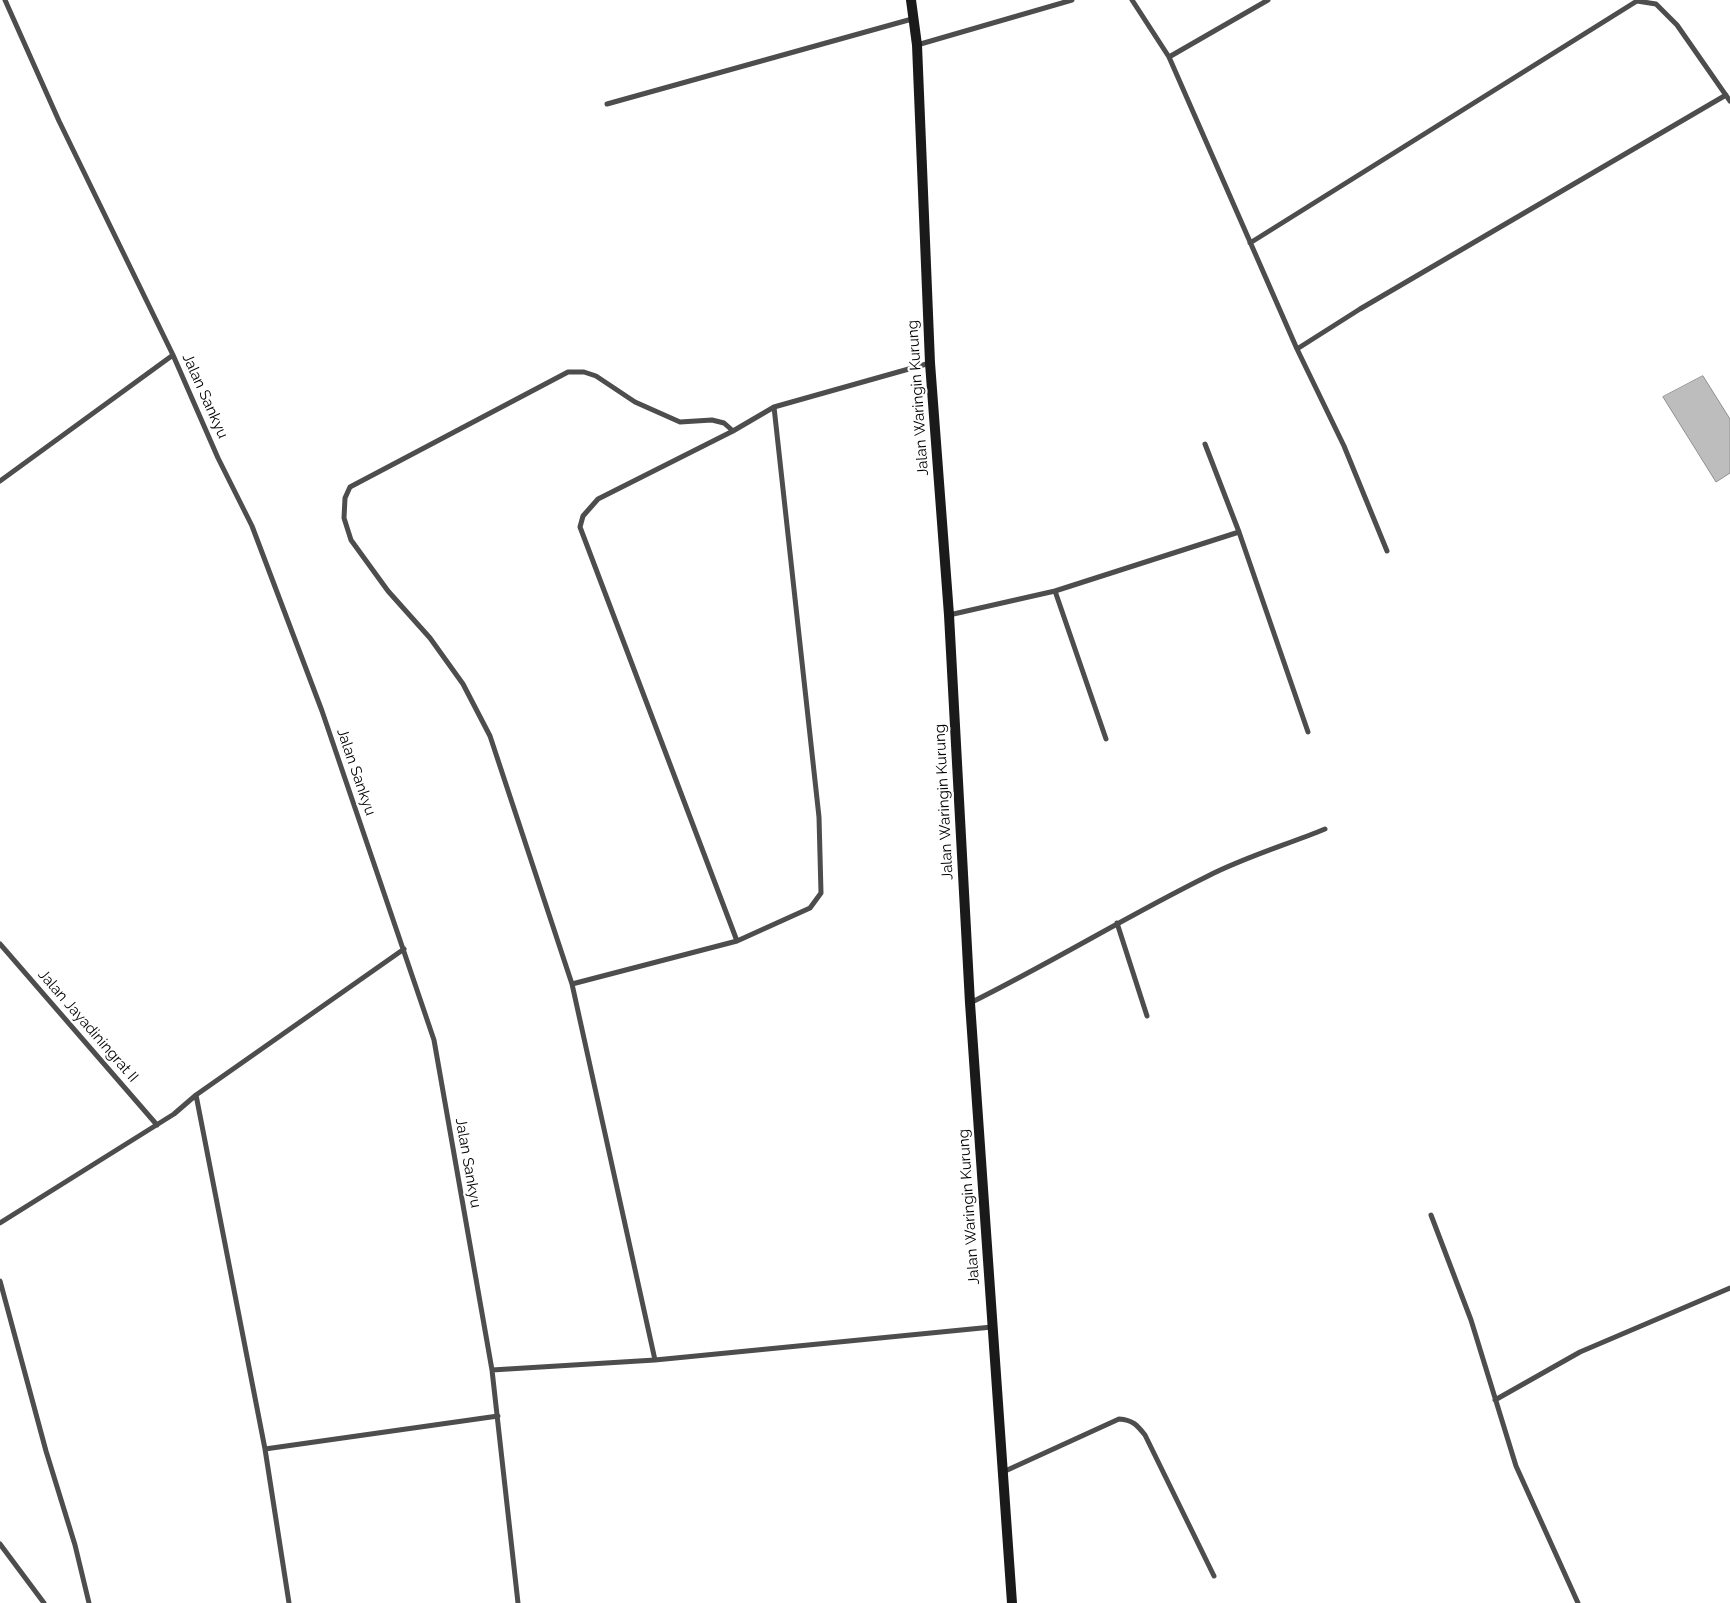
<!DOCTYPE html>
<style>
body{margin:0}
canvas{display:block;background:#fff}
</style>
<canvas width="1730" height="1603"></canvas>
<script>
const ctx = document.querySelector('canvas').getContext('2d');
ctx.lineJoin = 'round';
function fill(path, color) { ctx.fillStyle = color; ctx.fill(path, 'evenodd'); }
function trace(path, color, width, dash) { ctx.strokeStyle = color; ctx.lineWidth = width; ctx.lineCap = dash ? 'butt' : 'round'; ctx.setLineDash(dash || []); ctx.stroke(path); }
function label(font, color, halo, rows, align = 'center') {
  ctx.font = font + ' Raleway,sans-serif'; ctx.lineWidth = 4.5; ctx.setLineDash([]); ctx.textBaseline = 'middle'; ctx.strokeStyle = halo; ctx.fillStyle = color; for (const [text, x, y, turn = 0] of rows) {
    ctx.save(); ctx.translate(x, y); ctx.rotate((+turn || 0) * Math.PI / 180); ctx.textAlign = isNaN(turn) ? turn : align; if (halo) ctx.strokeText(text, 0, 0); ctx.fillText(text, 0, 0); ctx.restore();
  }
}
const building = new Path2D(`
 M1703,376L1730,419V473L1716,482L1663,397Z`);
fill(building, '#bdbdbd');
trace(building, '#919191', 1);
trace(new Path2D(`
 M5,0L59,121L173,355L218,458L252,526L322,711L434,1040L492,1370L518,1603
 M1132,0L1169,57L1297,349L1344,446L1387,551
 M917,45L1072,0
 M1169,57L1268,0
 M607,104L912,19
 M1250,243L1637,1L1656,4L1677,25L1730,101
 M1297,349L1360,309L1726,95
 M733,431L724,423L712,420L680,422L635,402L596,376L584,372H568L350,487L345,498L344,518L351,540L388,591L430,638L463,684L490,736L572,984L655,1360L992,1327
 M1205,444L1239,532
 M0,481L173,355
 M1055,591L1106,739
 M949,615L1055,591L1239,532L1308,732
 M1117,923L1147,1016
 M737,941L580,527L583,516L598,499L733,431L774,407L930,363
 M0,944L157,1125
 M572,984L737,941L810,908L821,893L819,817L774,407
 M970,1003C1051,963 1127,916 1208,876C1245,857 1286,845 1325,829
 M196,1095L265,1449L289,1603
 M1431,1215L1471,1320L1516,1466L1578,1603
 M0,1223L174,1114L196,1095L404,949
 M0,1281L46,1451L75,1545L89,1603
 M492,1370L655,1360
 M1495,1400L1580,1352L1730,1288
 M265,1449L498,1416
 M1003,1472L1119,1419C1133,1420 1137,1425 1145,1435L1214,1576
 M0,1544L44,1603`), '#4d4d4d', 5);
trace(new Path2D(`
 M911,0L917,45L930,363L949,615L970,1003L1012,1603`), '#1a1a1a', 10);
label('15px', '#000', '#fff', [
 ["Jalan Sankyu",205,396,66],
 ["Jalan Waringin Kurung",918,398,-94],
 ["Jalan Sankyu",356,772,71],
 ["Jalan Waringin Kurung",944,802,-93],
 ["Jalan Jayadiningrat II",88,1026,49],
 ["Jalan Sankyu",468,1163,80],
 ["Jalan Waringin Kurung",969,1207,-94]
]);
</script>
